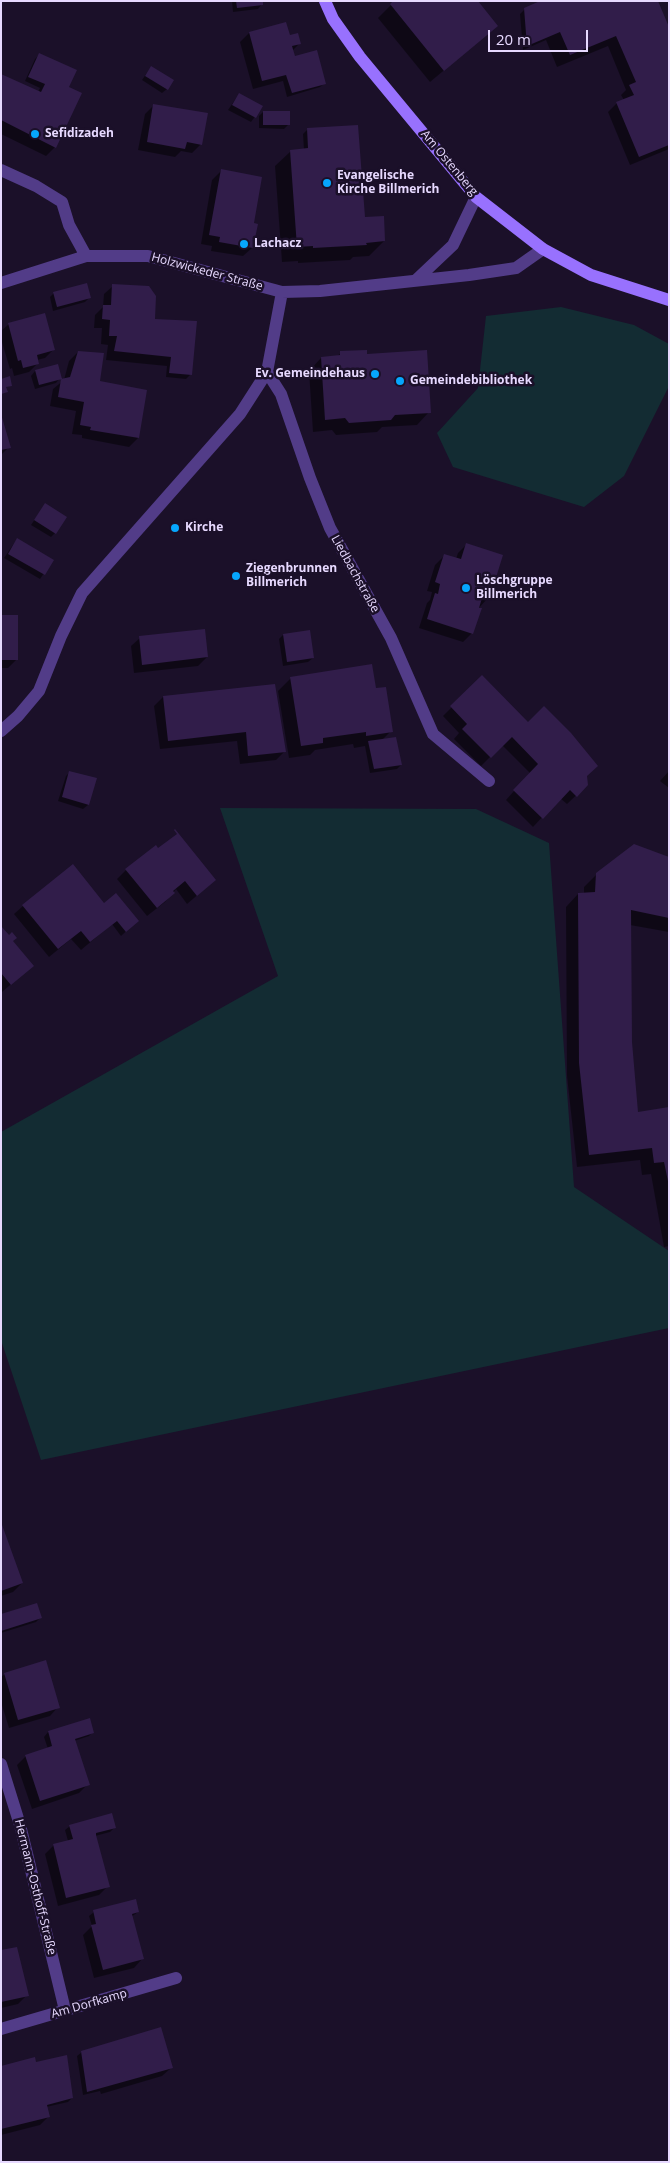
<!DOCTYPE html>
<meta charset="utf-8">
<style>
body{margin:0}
#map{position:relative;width:670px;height:2163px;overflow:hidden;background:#1b1029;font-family:"Open Sans",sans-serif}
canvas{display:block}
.frame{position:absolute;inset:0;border:2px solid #e7d9ff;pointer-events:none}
.scale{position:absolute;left:488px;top:30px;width:100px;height:22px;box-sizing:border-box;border:2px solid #e7d9ff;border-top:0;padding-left:6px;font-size:15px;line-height:18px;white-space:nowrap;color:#e7d9ff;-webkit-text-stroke:4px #1b1029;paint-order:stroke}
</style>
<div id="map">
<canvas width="670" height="2163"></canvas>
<div class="frame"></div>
<div class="scale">20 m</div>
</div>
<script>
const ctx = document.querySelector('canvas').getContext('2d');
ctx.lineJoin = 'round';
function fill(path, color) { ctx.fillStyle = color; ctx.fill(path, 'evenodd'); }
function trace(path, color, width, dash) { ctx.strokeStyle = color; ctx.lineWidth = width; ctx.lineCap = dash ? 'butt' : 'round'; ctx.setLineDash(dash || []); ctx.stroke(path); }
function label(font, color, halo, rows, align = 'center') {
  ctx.font = font + ' "Open Sans",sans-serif'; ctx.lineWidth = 5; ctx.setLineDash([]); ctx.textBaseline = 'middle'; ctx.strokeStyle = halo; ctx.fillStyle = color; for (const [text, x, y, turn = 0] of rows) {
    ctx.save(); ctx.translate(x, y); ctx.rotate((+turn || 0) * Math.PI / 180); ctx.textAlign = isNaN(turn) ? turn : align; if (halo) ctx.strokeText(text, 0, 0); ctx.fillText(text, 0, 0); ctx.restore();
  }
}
fill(new Path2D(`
 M561,307L634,325L669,344V386L624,476L584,507L453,467L437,433L478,388L486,316Z
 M220,808L476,809L549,843L574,1187L669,1251V1328L41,1460L1,1340V1132L278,976Z`), '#132c33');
fill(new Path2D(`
 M232,1H261L262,4L258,9L233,12Z
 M395,1L497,26L430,82L378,18Z
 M525,9L669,30V149L630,165L608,112L617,103L624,100L621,95L626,90L608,46L557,67L546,40L523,50L520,14Z
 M249,33L289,37L300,43L292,51L294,58L325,83L320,87L287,97L283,81L253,89L240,42Z
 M39,55L67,88L55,147L46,156L1,134V75L38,92L40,88L25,81L35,59Z
 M151,67L167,89L162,93L142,80Z
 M239,94L262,107L251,122L228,110Z
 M154,105L201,144L192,153L181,151L175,157L138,150L145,114Z
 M263,112L288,125L284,129L259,128V116Z
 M357,126L363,218L384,241L369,256L353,257L350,260L298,263V261L282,262L275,166L291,151L304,150L303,134L307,130Z
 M221,171L252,224V248L243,256L211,251L212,246L201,244L212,180Z
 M113,286L154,320L190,375L186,379L166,377L167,366L106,360L108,345L101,344L102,328H94L95,315L103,307L104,294Z
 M54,293L89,298L85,302L53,311L50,297Z
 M9,324L54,349L45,358L37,360L38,363L29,372L14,376L12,368L10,369L1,339V331Z
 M78,352L98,382L146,391L138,438L129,447L82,438V435L72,434L76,411L50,406L53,389L64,380L69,361Z
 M341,353L366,355L429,412L417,425L382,427L377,432L336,435L332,430L313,432L309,371L321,358L336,357Z
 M35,371L60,378L56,383L35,389L31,376Z
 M1,417L9,447L1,455Z
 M45,504L55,533L51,537L31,525Z
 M17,539L53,560L40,579L4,558Z
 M466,545L487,599L478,609L472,633L463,642L419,628L427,603L430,600L432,592L427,591L435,565L444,556L456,559L458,553Z
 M1,617L17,659L8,668H1Z
 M283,635L313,658L308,662L283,666L279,639Z
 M140,638L207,657L198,666L134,673L131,646Z
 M482,677L528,723L586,776L587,785L567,804L560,798L533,827L506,800L530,773L502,745L481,766L454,739L459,733L443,716Z
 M291,678L375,690L391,731L382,740L401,765L397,769L370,773L365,746L354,748L353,744L315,750L310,755L289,758L278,691Z
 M274,685L285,751L276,760L240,764L237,741L160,749L154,706L163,697Z
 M669,771V788L660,781Z
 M70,772L95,779L88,805L83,809L58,801L66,776Z
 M158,850L215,880L187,904L176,889L165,902L147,916L117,879L126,870Z
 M669,858V932L630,925L631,1042L637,1114L669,1108V1246L664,1247L651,1174L642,1175L640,1160L577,1167L567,1076L566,907L578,894H584V887L597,874Z
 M104,905L133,925L121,936L112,924L81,950L71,939L49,957L14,914L23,906Z
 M1,928L32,966L2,992H1Z
 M1,1526L22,1583L13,1592L1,1596Z
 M1,1616L40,1618L36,1622L1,1633Z
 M5,1674L58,1707L50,1716L9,1728L1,1702V1677Z
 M89,1720L93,1732L89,1736L74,1741L88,1784L79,1793L32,1809L17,1765L26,1756L48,1749L44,1737L48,1732Z
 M70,1826L115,1827L110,1832L95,1836L108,1886L99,1895L58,1906L45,1854L54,1845L68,1841L65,1830Z
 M94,1912H138L131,1917L142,1959L134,1968L94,1978L83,1935L92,1926L89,1916Z
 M1,1952L27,1995L18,2004L1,2008Z
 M82,2052L171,2068L162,2076L101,2094L100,2091L83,2095L77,2056Z
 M35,2064L72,2098L68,2102L46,2107L49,2116L40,2125L1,2135V2068Z`), '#0007');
fill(new Path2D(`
 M236,1H263V5L237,8Z
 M393,1H478L498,26L444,71L390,4Z
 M540,1H658L669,27V145L639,157L616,102L634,95L629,85L636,82L616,36L570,55L560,32L527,46L524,8Z
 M286,22L290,35L298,33L301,44L292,46L295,56L317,50L326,84L292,93L286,75L262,81L249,32Z
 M39,53L77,70L69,87L82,93L56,148L1,120V74L41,92L45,84L28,77Z
 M151,66L174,80L168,90L145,76Z
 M239,93L263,106L256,118L232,105Z
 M153,104L208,113L202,145L187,142L185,149L147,142Z
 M263,111H290V125H263Z
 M358,125L365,217L384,216L385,241L366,243L367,245L313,248V246L297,247L290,150L308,148L307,128Z
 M221,169L262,177L254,223L258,224L253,248L219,242L220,237L209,235Z
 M87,283L91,298L57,307L53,292Z
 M112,284L149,286L156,296L155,319L197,321L192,375L169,373L171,357L114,351L117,336H109L110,320L102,319L103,305H111Z
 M45,313L55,350L37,355L39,364L23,368L21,360L18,361L8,323Z
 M367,350V354L427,350L431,413L395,415L391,420L349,423L345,418L325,420L321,357L340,355V351Z
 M78,351L104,353L100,381L147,390L139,438L90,430L91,427L80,425L84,402L58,397L61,379L70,377Z
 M58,364L62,379L39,385L35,370Z
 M10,376L12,386L6,387L8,392L1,394V379Z
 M1,414L11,448L1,450Z
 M45,503L67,517L56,534L34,520Z
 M17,538L54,560L45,575L8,554Z
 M466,543L503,555L489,600L482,598L479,608H482L473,634L427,619L435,593L438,594L440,584L435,582L444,554L461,559Z
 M1,615H18V660H1Z
 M205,629L208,657L142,665L139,636Z
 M310,630L314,658L287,662L283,634Z
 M372,664L376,688L386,687L393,732L366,736V732L323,738V743L301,746L290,677Z
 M482,675L528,722L544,706L571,733L598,766L587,776L588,785L577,797L570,790L543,819L513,790L538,764L512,737L491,758L462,729L467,724L450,706Z
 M275,684L286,752L248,756L246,732L168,741L163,696Z
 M396,737L402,765L374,769L368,741Z
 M69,771L97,778L89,805L62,797Z
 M175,829L216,880L197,896L185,881L173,891L175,893L157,908L125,869L156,845L158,848L177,834L174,830Z
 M634,844L669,857V918L631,910L632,1042L638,1112L669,1107V1186L664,1162L654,1163L652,1148L589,1155L579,1063L578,893L595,892L596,873Z
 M73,864L104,903L116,893L139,921L126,932L117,921L90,942L81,931L58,949L22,905Z
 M1,926L9,935L12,932L17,938L13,941L34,966L11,985L1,973Z
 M1,1522L23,1583L1,1591Z
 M37,1603L42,1618L1,1631V1614Z
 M46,1660L60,1708L18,1720L4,1673Z
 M90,1718L94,1733L75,1739L90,1785L40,1801L25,1755L52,1746L48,1731Z
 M112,1813L116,1828L96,1833V1835L110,1887L66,1898L53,1844L73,1839L69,1825Z
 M136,1899L139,1912L132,1914L144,1959L103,1970L91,1925L96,1924L93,1910Z
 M17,1947L29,1996L1,2002V1950Z
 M161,2027L173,2068L87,2092L81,2051Z
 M67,2055L73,2098L47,2105L50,2117L1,2129V2066L35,2057L36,2062Z`), '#311d4a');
trace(new Path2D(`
 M1,170L36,186L62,202L69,225L86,256
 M416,280L453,245L476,197
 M1,283L86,256H148L282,292L320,291L469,275L516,268L543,249
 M267,372L281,394L310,478L330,528L391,638L433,734L489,781
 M1,731L18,716L39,691L61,636L82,593L240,414L267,372L282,292
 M1,1764L20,1825L65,2010
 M1,2029L176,1978`), '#523c88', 12);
trace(new Path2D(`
 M325,1L333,19L360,57L476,197L543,249L591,275L669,300`), '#9871fe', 12);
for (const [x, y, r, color] of [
 [35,134,5,"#06a6fd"],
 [327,183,5,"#06a6fd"],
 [244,244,5,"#06a6fd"],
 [375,374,5,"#06a6fd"],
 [400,381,5,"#06a6fd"],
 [175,528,5,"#06a6fd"],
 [236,576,5,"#06a6fd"],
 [466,588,5,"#06a6fd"]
]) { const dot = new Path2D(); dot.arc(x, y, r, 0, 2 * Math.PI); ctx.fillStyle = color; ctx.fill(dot); trace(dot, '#1b1029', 2); }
label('bold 12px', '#e7d9ff', '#1b1029', [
 ["Sefidizadeh",45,134],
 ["Evangelische",337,176],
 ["Kirche Billmerich",337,190],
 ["Lachacz",254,244],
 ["Ev. Gemeindehaus",365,374,"right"],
 ["Gemeindebibliothek",410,381],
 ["Kirche",185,528],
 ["Ziegenbrunnen",246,569],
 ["Billmerich",246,583],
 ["Löschgruppe",476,581],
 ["Billmerich",476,595]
], 'left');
label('12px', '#e7d9ff', '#1b1029', [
 ["Am Ostenberg",449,163,50],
 ["Holzwickeder Straße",207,272,15],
 ["Liedbachstraße",355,574,61],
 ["Hermann-Osthoff-Straße",35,1887,76],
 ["Am Dorfkamp",89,2004,-16]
]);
</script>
